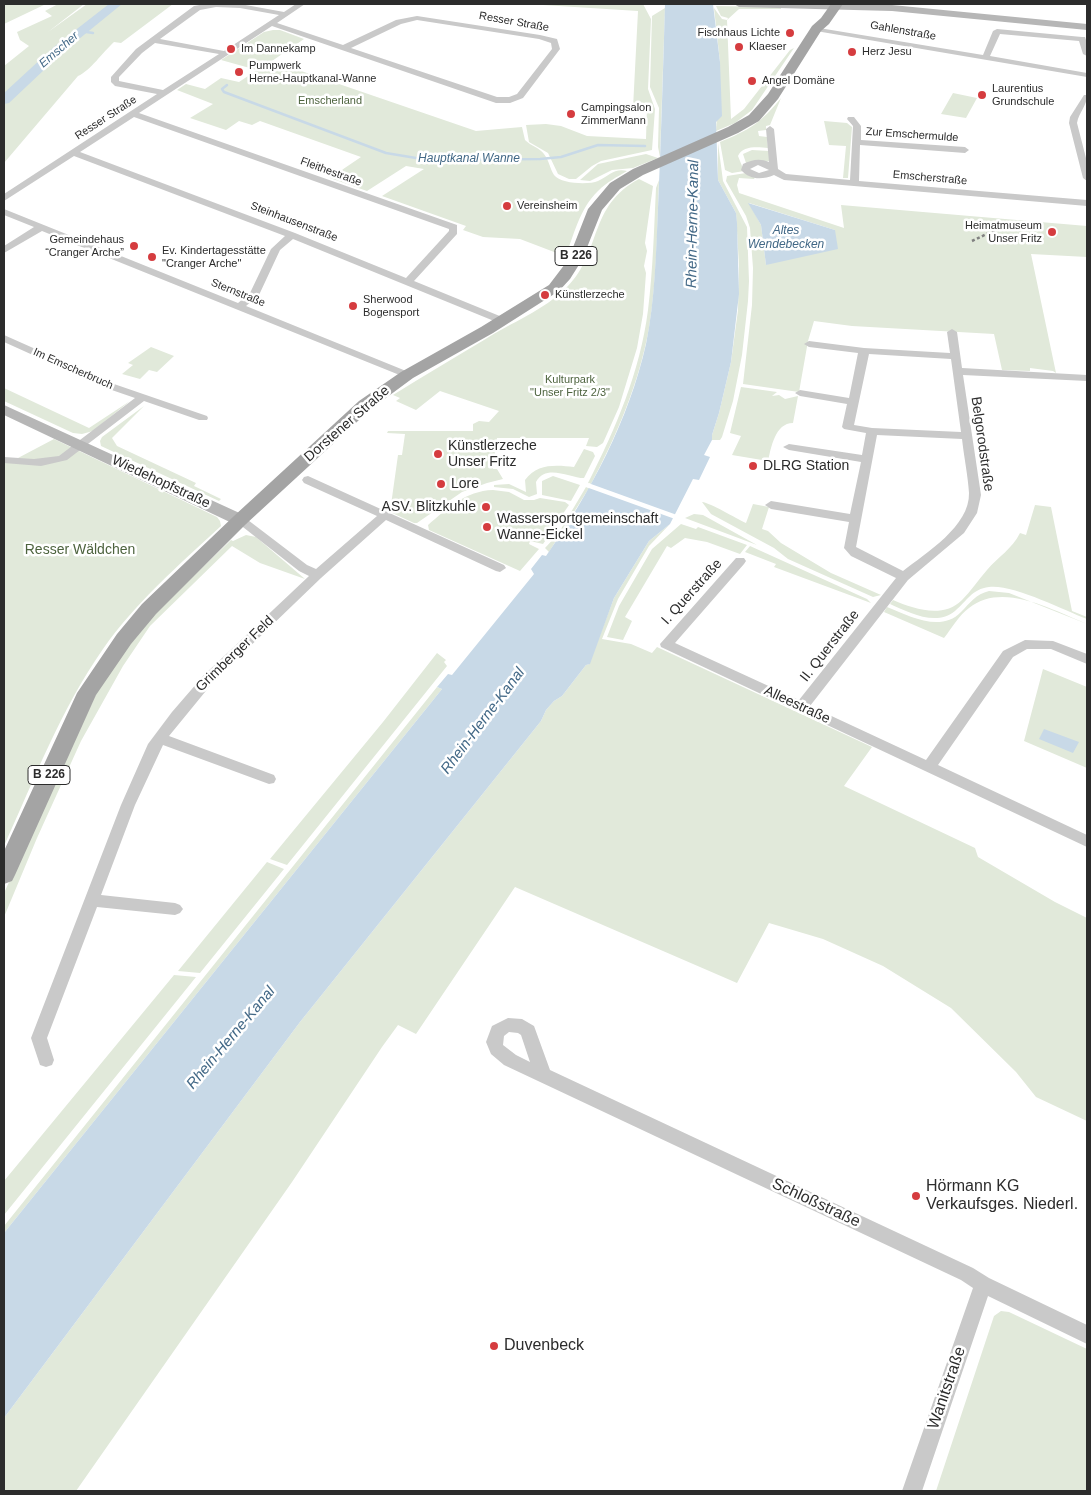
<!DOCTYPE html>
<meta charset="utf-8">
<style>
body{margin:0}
#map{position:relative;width:1091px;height:1495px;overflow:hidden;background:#fff;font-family:Arial,sans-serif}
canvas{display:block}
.frame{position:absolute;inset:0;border:5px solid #2c2c2c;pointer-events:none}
</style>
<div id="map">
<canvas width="1091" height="1495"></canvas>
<div class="frame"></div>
</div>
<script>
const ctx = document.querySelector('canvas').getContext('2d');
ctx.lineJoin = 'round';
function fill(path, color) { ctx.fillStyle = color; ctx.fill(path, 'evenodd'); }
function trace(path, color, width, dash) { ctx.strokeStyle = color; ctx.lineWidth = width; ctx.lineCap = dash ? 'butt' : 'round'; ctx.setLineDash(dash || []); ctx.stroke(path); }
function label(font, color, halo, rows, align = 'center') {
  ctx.font = font + ' Arial,sans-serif'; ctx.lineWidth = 5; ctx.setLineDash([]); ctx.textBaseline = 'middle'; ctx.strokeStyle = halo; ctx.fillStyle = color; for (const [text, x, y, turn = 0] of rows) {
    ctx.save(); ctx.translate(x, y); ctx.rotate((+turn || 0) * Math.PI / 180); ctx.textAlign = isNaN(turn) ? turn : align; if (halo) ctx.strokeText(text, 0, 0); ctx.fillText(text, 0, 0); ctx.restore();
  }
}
fill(new Path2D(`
 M4,4H46L4,24Z
 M58,4H84L48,32L87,4H173L121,43L114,42C103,52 90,71 78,76L4,163V66L29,46L20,40L17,32L52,16L45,11Z
 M527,4H643L651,19L648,89L655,109L652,150L601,161L592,166L576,179H569L558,174L548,153L529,142L526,125L546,124L561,126L587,136L646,139L647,106L633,108L638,11Z
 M716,6L781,7V9H739L727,20L731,119L744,109L790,50L794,48L752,110L735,123L716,131L720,62L714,8L722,19L727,20L728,18L721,16Z
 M665,8L660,157L658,147L659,108L650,87L652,16Z
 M273,30H280L304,39L272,61L476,131L522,127L525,140C531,146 540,148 544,154C549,160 550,169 554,175C561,184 589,185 598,181C609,176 614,168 627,171C617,177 607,182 598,191C579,209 574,236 564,260L562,255L520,239L483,237L463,230L466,226L382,196L424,169L406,166L367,191L330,178L361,157L260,121L252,125L239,121L226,130L190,118L213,104L177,90L186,84L205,89L221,78L239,82L257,70L221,60L264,32Z
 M953,93L977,98L966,118L941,114Z
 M781,98L770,125L766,126V130L758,131L759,136L767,137L768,148C759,147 742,145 738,156L744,171L732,173L725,170L720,142C749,130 761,123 781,98Z
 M824,121L847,123L852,127L848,178H843L846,146L829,145Z
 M718,143L723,181L747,227L749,281L748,301L742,355L733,401L722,437L720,440H712V435L719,413L731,362L738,310L739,266L736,213L718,180Z
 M752,150L769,151L770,161L746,163L743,154Z
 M646,154L658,158L633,168L612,170L590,181L580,180L598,164Z
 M746,173L755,177L754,179L739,178L737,185L739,193L844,228L841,205L1087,226V257L1031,254L1056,373L1053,371L1030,368V371L1002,370L994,334L852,326L814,321L808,341L799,392L743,384L752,305L753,268L750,228L746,216L726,181L727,176ZM749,203L835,230L766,265L761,225Z
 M639,179L653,186L645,243L647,251L644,266L646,273L643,314L637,348L619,407L603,443L597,447L586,446L589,438H497L493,469H497L503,479L487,483L462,492L417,523H414L390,512L398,455H402L405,434L387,433L388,431H473V424L479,421L489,422L499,411L440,391L416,410L396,401L400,398L393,395C423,376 454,358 484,340C512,322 543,311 567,287C602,252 588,206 639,179Z
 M659,180C657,229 657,279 649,328C639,383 617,435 591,484L588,483C616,428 640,372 648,310C653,270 654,229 656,188Z
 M151,347L174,356L157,372L149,370L140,379L122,374L133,365L128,363Z
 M741,387L777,392L772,396L779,395L785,399L798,396L793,423C775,423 771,448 768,461L732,455L741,436L730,433Z
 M4,388L89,428L130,401L93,431L82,434L73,433L4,401Z
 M144,406L112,438L117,446L196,483L194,486L221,499L219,501L101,446L100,441L102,437Z
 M54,439L217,517L220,521L221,526C179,565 136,602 103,649C61,709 34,780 4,846V458H18Z
 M584,449L593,452L595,456L584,478C570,478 546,463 536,482L537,494L529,497L513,489L494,487V485L509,484L526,492L525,480C537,463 557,465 574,467Z
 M553,476L580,485L571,501L542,495V481Z
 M586,487L589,488L549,552L545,548L558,534Z
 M493,490L509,492L524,500H534L540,498L565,502L569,505L560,518L547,517L558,523L543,544L530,541L529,544L539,549L520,571L429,530L428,525C448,508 465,491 493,490Z
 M702,502C711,503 735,518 746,523L753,504L769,507L762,529L768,531L781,543L831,573L881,595L873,597L788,559L774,548L711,514Z
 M1035,505L1051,507L1072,611L1087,617V619C1063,610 1013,584 989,587C972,589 967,601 955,611C936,627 908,612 890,604L893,600C914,609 943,619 962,600C971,591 978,580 987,570C998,557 1012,549 1020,533L1026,535Z
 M694,514L703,515L757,545L685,518Z
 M670,524L649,546L618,599L602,639L631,644L652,653L657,647L872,747L844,786L975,848L978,857L1055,902L1087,918V1121L1036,1097L1016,1072L951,1008L883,966L823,939L769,923L737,983L515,887L416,1034L398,1025L382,1047L292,1182L76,1491H4V1418L300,1022L541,721L546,710L554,701L562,696L586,665L589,664L614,598L649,541Z
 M681,524L696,529L698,527L747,545L740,554L707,542L685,538L671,548L667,546L625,617L632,621L623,640L607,637L619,606L652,549Z
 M246,535L256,537L305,579L260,563L232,546L150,626L123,666L81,741L37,838L4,917V893L104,677L153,615L231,540L233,541Z
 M750,546L867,599L871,603L774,567L776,564L745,552Z
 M989,591L1009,593L1087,624C1054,611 1003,581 969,608C959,615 952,628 944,638L884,612L887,607C909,616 941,633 961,612C970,603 976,594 989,591Z
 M437,653L446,660L444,662L447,666L287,865L270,859L383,722Z
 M1043,669L1087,687V768L1024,741Z
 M437,687L442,689L4,1233V1226Z
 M267,862L284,869L200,973L178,971Z
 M174,975L196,977L4,1215V1181Z
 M1001,1311L1009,1312L1087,1349V1491H936L994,1316Z`), '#e1e9da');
fill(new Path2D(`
 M665,4H713L720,62L722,116L716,122L718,180L736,213L737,223L739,294L731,362L719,413L712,435V440L704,455L710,457L699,480L693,479L670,524L649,541L614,598L590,664L586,665L562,696L554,701L546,710L541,721L300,1022L4,1418V1233L442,689L437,687L448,674L452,675L534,574L531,569L542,555L546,556C590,493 629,420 646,344C655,300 656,254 658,208C661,140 663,72 665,4Z
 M748,203L835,230L838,249L766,265L761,225Z
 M1044,729L1079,742L1073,753L1039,739Z`), '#c8d9e7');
fill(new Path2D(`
 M589,483L591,484L677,515L675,519L586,487Z`), '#fff');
trace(new Path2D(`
 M80,31L93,33
 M227,85L222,89L224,92L386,153L428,160L540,159L561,157L598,145L645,146`), '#c8d9e7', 2.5);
fill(new Path2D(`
 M109,4H122L63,52L9,103L4,104V93L55,46Z`), '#c8d9e7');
fill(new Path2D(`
 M205,4H240L284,12L296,4H305L277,23L343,45L396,20L417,16L540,35L557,39L560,49L523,98L510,103H496L272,26L139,113L457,225V234L414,281L507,319V323H499L293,239L280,250L259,295L246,306L411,373L412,375L407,378L42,231L4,253V246L34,227L4,215V209L238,303L250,293L271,249L285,236L74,156L4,201V194L157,94L115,86L111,82V77L136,49L194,6ZM216,7L240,8L279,15L224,51L160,39L200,10ZM417,20L539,39L551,43L552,49L517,94L509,97H497L351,48L401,24ZM155,43L219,54L163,90L119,81V77L142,53ZM134,117L449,229V231L406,278L295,233L80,152Z
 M813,27L983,55L993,31L997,29L1082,37H1085L1087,43V56L1083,54L1079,41L1000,34L990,56L1087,73V77L816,31H813Z
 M1084,95H1087C1087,106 1079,112 1077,123L1087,162V181L1083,178L1069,123L1070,117Z
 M848,117H854L861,126V140L965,147L969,150L965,153L860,145L859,181L1087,200V206L784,180L774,175C762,180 750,180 741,170L743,164C752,160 759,158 769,162L766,129L770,126L774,129L778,169L786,174L850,180L853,126L847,119ZM758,165L769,170L759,173L750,169Z
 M952,329L957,332L962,368L1087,375V381L963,375L981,495L977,513L964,533L908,580L810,706L926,760L1003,651L1025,640L1053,641L1087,654V664L1051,649H1027L1013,657L938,765L1087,835V847L661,647L660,644L736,558H744L746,561L744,564L675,643L799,700L896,578L851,556L844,548L849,522L771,509L765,505L771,501L850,514L861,462L789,450L783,447L789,444L862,455L866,433L844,429L842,427L847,404L800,396L795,393L800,390L849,398L858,353L809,347L804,344L809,341L864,348L950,353L947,332ZM869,354L951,359L961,432L872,428L854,425ZM877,435L962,439C964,457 968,476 969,493C970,526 926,553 903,571L856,547Z
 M4,335L114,384L207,416L208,418L207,420H199L144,401L67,460L41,466L4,463V457L34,459L59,456L135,398L106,388L4,342Z
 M308,476L504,565L506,568L500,572L496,571L386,520L321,578L214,681L169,736L274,775L276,779L274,783L269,784L163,745L135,805L101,895L175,903L180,905L183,909L180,913L175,915L97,907L47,1038L54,1060L52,1065L46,1067L40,1065L31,1038L121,805L148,744L172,712L204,675L309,576L299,571L234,520L240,516L244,517L307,565L316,569L377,516L304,483L302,480L304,477Z
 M508,1018L522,1019L534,1026L550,1070L973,1268L989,1278L1087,1325V1344L988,1296L922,1491H902L973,1288L961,1280L504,1065L491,1054L486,1042L492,1026ZM509,1032L518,1033L521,1035L530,1062L516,1055L503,1045L504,1036Z`), '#c9c9c9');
fill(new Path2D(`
 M734,4L892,5L1087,24V30L892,11L739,7Z
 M4,405L246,516L248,520L246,524L240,525L234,524L4,415Z`), '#b6b6b6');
fill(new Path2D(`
 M831,4H843L829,24L821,31L778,99L759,121L738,133L643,175L620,189L602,210L582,260L570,279L559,291L493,333L413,378L371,409L246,524L156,614L131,644L96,695L15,875L12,881L4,884V851L77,693L117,634L142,604L234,516L359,401L401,372L481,327L549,285L568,260L588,209L610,183L633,169L728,127L749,115L768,94L812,26L821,18Z`), '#a4a4a4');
trace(new Path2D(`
 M1000,223L1013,227
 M972,241L995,230`), '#818181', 2.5, [3, 2.5]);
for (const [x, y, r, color] of [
 [790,33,5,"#d53c3f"],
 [739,47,5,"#d53c3f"],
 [231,49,5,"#d53c3f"],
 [852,52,5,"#d53c3f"],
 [239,72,5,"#d53c3f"],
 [752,81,5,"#d53c3f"],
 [982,95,5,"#d53c3f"],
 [571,114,5,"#d53c3f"],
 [507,206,5,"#d53c3f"],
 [1052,232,5,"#d53c3f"],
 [134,246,5,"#d53c3f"],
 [152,257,5,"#d53c3f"],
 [545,295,5,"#d53c3f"],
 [353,306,5,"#d53c3f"],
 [438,454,5,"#d53c3f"],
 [753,466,5,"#d53c3f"],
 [441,484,5,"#d53c3f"],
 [486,507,5,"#d53c3f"],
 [487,527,5,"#d53c3f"],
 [916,1196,5,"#d53c3f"],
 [494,1346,5,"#d53c3f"]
]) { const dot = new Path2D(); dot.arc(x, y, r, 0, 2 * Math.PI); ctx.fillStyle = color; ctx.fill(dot); trace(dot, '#fff', 2); }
label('11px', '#2c2c2c', '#fff', [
 ["Resser Straße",514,22,10],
 ["Gahlenstraße",903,31,10],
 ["Resser Straße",106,118,-33],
 ["Zur Emschermulde",912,135,4],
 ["Fleithestraße",331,172,20],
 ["Emscherstraße",930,178,5],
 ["Steinhausenstraße",294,222,21],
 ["Sternstraße",238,293,22],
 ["Im Emscherbruch",73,369,24]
]);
label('11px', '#2c2c2c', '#fff', [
 ["Fischhaus Lichte",780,33,"right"],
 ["Klaeser",749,47],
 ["Im Dannekamp",241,49],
 ["Herz Jesu",862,52],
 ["Pumpwerk",249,66],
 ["Herne-Hauptkanal-Wanne",249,79],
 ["Angel Domäne",762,81],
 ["Laurentius",992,89],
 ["Grundschule",992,102],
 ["Campingsalon",581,108],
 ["ZimmerMann",581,121],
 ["Vereinsheim",517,206],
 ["Heimatmuseum",1042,226,"right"],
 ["Unser Fritz",1042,239,"right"],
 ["Gemeindehaus",124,240,"right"],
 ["“Cranger Arche”",124,253,"right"],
 ["Ev. Kindertagesstätte",162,251],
 ["\"Cranger Arche\"",162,264],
 ["Künstlerzeche",555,295],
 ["Sherwood",363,300],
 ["Bogensport",363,313]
], 'left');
label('11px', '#4d633e', '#fff', [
 ["Emscherland",330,101],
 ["Kulturpark",570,380],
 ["\"Unser Fritz 2/3\"",570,393]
]);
label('italic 12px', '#426886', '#fff', [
 ["Emscher",59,50,-41],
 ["Hauptkanal Wanne",469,159],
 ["Altes",786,231],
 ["Wendebecken",786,245]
]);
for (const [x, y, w] of [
 [576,256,42],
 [49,775,42]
]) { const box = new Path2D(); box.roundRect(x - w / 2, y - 9.5, w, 19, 4); ctx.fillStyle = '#fff'; ctx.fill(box); trace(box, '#2c2c2c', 1); }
label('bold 12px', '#2c2c2c', null, [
 ["B 226",576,256],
 ["B 226",49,775]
]);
label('14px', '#2c2c2c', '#fff', [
 ["Dorstener Straße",347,424,-41],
 ["Belgorodstraße",982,444,82],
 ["Wiedehopfstraße",161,482,25],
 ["I. Querstraße",692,592,-48],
 ["II. Querstraße",830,646,-52],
 ["Grimberger Feld",235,654,-44],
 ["Alleestraße",797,705,25]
]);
label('14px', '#2c2c2c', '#fff', [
 ["Künstlerzeche",448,446],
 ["Unser Fritz",448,462],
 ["DLRG Station",763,466],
 ["Lore",451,484],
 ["ASV. Blitzkuhle",476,507,"right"],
 ["Wassersportgemeinschaft",497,519],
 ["Wanne-Eickel",497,535]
], 'left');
label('14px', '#4d633e', '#fff', [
 ["Resser Wäldchen",80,550]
]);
label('italic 15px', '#426886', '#fff', [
 ["Rhein-Herne-Kanal",693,224,-89],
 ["Rhein-Herne-Kanal",483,721,-53],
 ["Rhein-Herne-Kanal",231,1038,-50]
]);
label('16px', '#2c2c2c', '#fff', [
 ["Hörmann KG",926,1187],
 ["Verkaufsges. Niederl.",926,1205],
 ["Duvenbeck",504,1346]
], 'left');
label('16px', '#2c2c2c', '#fff', [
 ["Schloßstraße",816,1203,25],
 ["Wanitstraße",947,1388,-71]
]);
</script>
